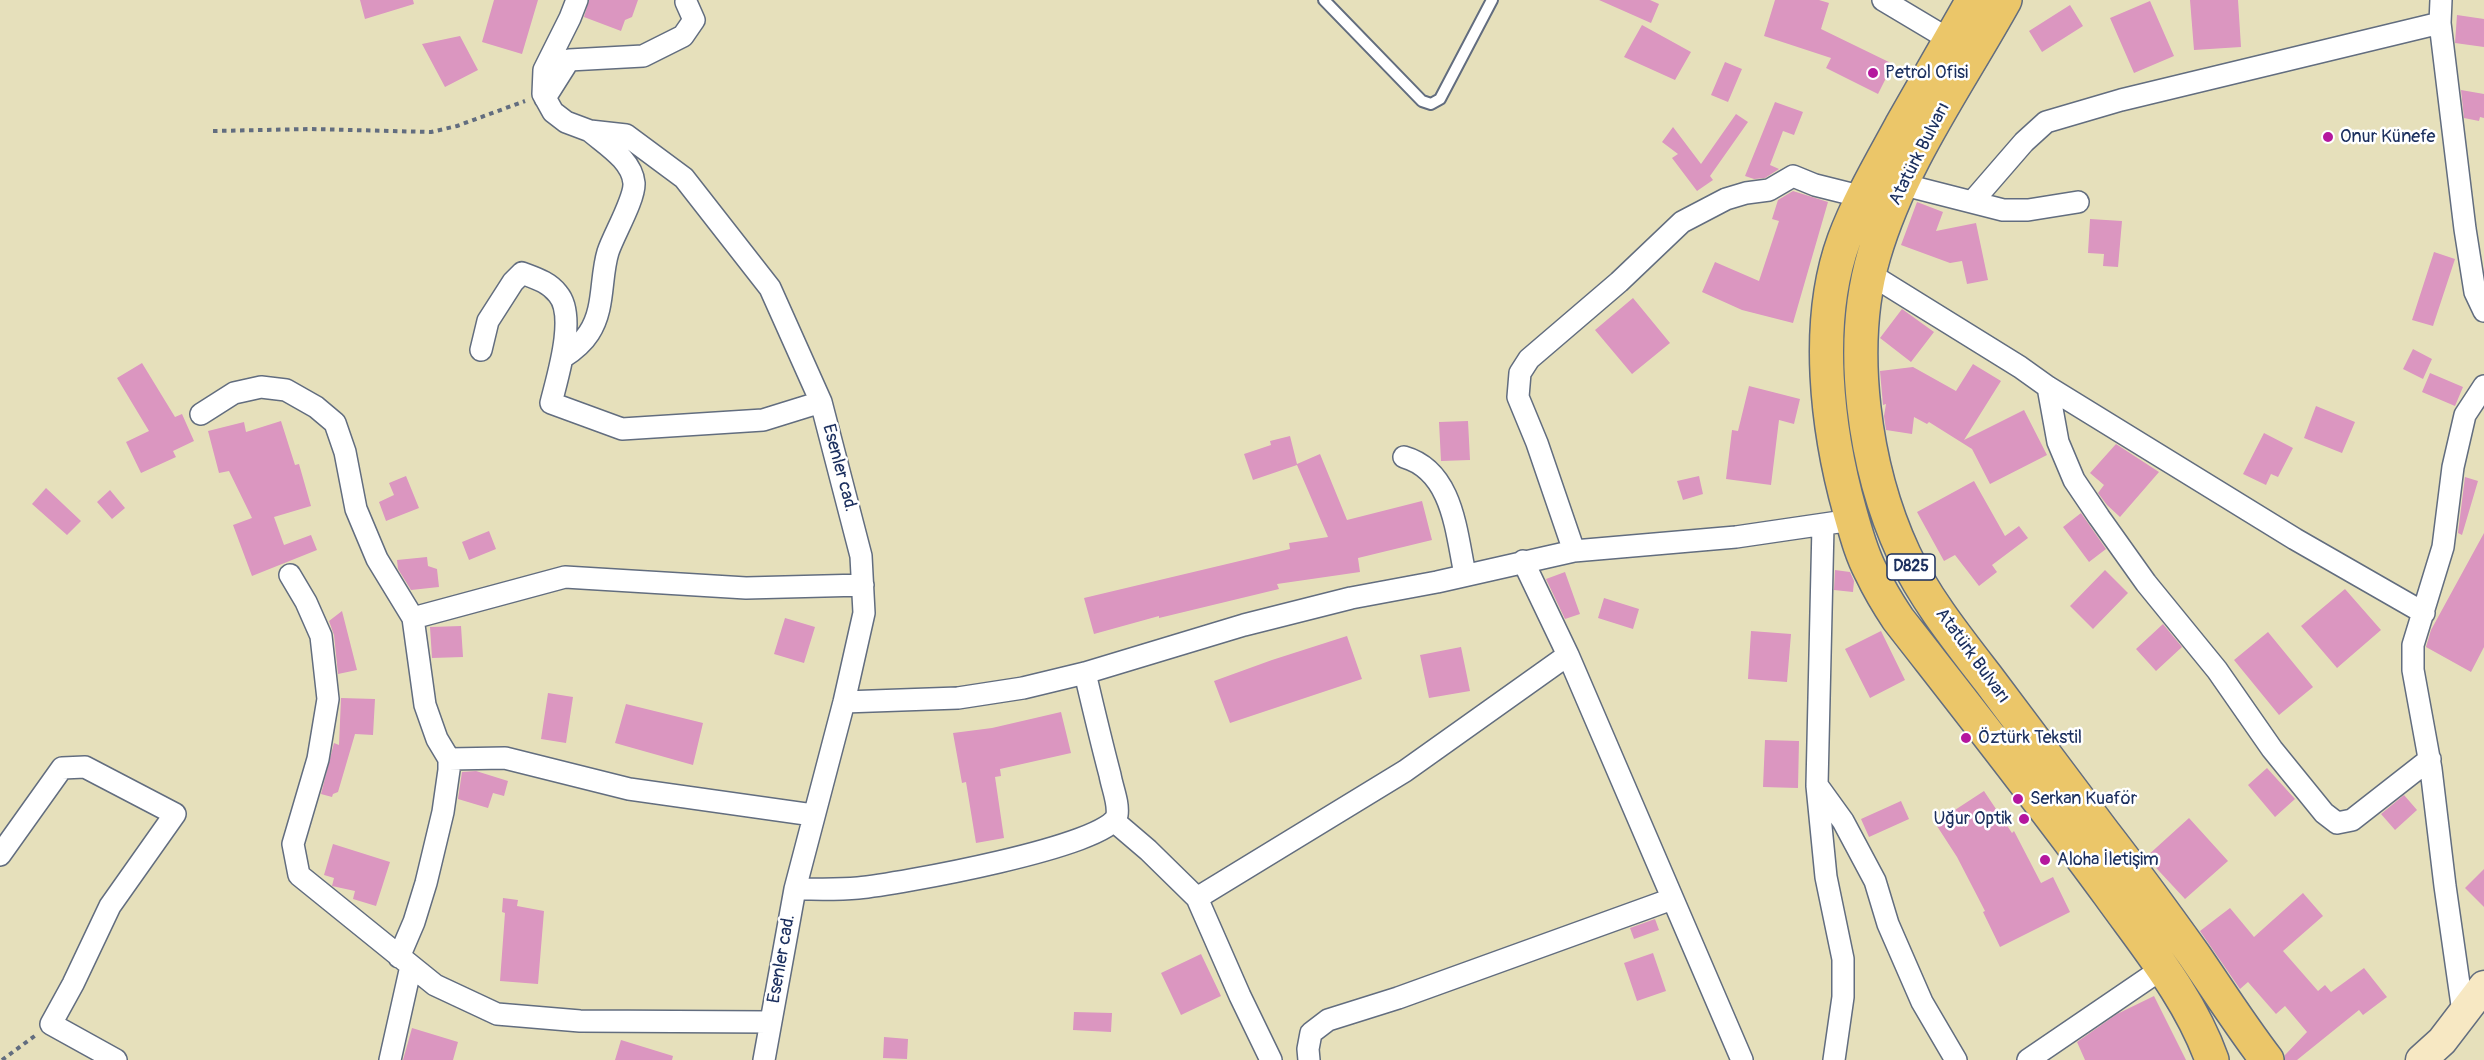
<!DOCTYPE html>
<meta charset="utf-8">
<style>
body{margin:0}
canvas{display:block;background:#e6e0bb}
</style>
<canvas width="2484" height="1060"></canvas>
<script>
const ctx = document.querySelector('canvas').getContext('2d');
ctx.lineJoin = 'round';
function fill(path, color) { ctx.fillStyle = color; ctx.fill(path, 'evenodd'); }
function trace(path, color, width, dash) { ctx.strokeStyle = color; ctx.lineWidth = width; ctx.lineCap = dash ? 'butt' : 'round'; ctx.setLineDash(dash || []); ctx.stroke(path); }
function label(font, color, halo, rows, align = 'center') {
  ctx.font = font + ' Pangolin,sans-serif'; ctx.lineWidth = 5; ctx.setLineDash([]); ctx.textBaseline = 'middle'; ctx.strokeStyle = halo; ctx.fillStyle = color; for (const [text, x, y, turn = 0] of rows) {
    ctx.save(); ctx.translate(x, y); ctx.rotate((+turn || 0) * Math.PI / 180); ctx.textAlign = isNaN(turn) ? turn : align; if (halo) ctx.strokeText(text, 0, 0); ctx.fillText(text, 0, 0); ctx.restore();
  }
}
fill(new Path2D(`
 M360,0H413L414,4L365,19Z
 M494,0H538L522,54L482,42Z
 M589,0H638L632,17L625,20L621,31L584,17Z
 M1599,0H1650L1659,4L1651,23Z
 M1775,0H1819L1829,3L1821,29L1893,64L1878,94L1826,68L1831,58L1764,36Z
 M2190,0H2238L2241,47L2194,50Z
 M2150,1L2174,56L2134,73L2110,18Z
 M2070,5L2083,26L2042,52L2029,31Z
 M2457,15L2484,19V47L2455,43Z
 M1642,25L1691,52L1675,80L1624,57Z
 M460,36L478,70L445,87L422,44Z
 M1725,62L1742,69L1728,102L1711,95Z
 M2461,90L2484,94V118L2480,117L2479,121L2464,118Z
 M1775,102L1803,112L1794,135L1783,131L1770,165L1779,169L1765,178L1754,179L1745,176Z
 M1736,114L1748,122L1710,176L1713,180L1697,191L1672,158L1678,154L1662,142L1673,127L1701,164Z
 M1793,191L1828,202L1793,323L1742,310L1702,292L1715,262L1759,281L1779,221L1772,219L1778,200Z
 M1917,202L1943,212L1936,231L1976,223L1988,280L1967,284L1962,261L1950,263L1901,245Z
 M2090,219L2122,221L2118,267L2103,266L2104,254L2088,253Z
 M2434,252L2455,259L2433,326L2412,320Z
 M1633,298L1670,343L1632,374L1595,330Z
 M1902,309L1934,332L1911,362L1880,338Z
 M2413,349L2432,359L2423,379L2403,369Z
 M142,363L175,417L182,414L194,441L173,451L176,457L141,473L126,442L149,431L117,378Z
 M1973,364L2001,381L1964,440L2024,410L2047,455L1990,484L1972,449L1929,422L1927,424L1914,417L1912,434L1886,430L1884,416L1886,404L1883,405L1880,371L1913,367L1956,391Z
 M2430,373L2463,387L2455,406L2422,392Z
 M1749,386L1800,399L1794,424L1779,420L1771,485L1726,479L1732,430L1738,431Z
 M2316,406L2355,422L2342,453L2304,438Z
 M281,421L295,465L299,464L311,506L274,517L284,545L311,535L317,550L252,576L233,525L252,518L229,471L219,473L208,431L244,422L246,432Z
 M1468,421L1470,460L1441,461L1439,422Z
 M2264,433L2293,448L2278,477L2271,474L2266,485L2243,474Z
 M1290,436L1297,464L1320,454L1347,520L1422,501L1432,540L1358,558L1360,572L1277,584L1279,589L1159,618V616L1094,634L1084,598L1290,549L1289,543L1328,537L1297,465L1253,480L1244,454L1271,445L1270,441Z
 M2116,444L2159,472L2120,517L2107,505L2098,493L2104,485L2090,473Z
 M406,476L419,508L386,521L379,502L394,495L389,483Z
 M1699,476L1703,494L1683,500L1677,481Z
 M2465,477L2478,481L2462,535L2458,533Z
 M1974,481L2005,536L2019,526L2028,538L1992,565L1997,572L1979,586L1955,555L1944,561L1917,512Z
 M46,488L81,521L67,535L32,504Z
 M110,490L125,508L112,519L97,502Z
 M2081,513L2106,549L2089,562L2063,527Z
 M489,531L496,549L469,560L462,542Z
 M2484,533V647L2471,672L2426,647L2431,630Z
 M427,557L428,566L437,569L439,587L411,590L398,569L397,560Z
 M1835,570L1850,572L1854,581L1853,592L1834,590Z
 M2105,570L2128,593L2093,629L2070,606Z
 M1565,572L1580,614L1565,619L1546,579Z
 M2345,589L2381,630L2337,668L2301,626Z
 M1604,598L1639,609L1633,629L1598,618Z
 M342,611L357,670L338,674L334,635L329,621Z
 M785,618L815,627L804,663L774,654Z
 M2163,624L2182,647L2156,671L2136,649Z
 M461,626L463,657L432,658L430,627Z
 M1751,631L1791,634L1787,682L1748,679Z
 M1881,631L1905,680L1870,698L1845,649Z
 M2268,632L2313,687L2279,715L2234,660Z
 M1347,636L1362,679L1230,723L1214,681L1272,660Z
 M1461,647L1470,691L1429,698L1420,655Z
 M548,693L573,697L566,743L541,739Z
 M341,698L375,699L373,735L355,734L338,792L333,794L332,797L321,794L334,743L339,745Z
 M626,704L703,723L693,765L615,743Z
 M1061,712L1071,753L1000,769L1001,776L995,777L1004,838L976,843L966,782L962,783L953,733L992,728Z
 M1765,740L1799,741L1798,788L1763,787Z
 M2267,768L2295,799L2275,817L2248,785Z
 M476,771L508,781L504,796L493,793L488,808L458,799L462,772Z
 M1984,791L2012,833L2014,831L2041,883L2053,877L2070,912L2000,947L1983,912L1985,911L1957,857L1935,823Z
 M2404,795L2417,810L2395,830L2381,814Z
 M1901,801L1909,819L1869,837L1861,819Z
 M2189,818L2228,861L2185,899L2146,857Z
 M333,844L390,862L376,906L353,899L355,891L332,886L334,878L324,875Z
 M2484,869V907L2465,888Z
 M2303,893L2323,916L2283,951L2318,991L2325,985L2331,992L2364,968L2387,997L2363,1015L2359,1010L2297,1060H2285V1055L2307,1032L2285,1006L2276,1014L2248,982L2240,989L2200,931L2230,908L2254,937Z
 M503,898L518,900L517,906L544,911L538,984L500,981L505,913L502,912Z
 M1655,919L1659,930L1634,939L1630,928Z
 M1653,953L1666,991L1637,1001L1624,963Z
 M1201,954L1221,996L1181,1015L1161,973Z
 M2154,996L2186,1060H2085L2077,1042L2117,1014Z
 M1074,1012L1112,1013L1111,1032L1073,1030Z
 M412,1028L458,1042L453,1060H403Z
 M884,1037L908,1039L907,1059L883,1058Z
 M621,1040L673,1056L672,1060H615Z`), '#db96c0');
const lane = new Path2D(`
 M1324,0L1422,101L1431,104L1440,99L1492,0`);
const street = new Path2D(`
 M577,0L570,18L544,70L543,94L553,112L566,122L590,131L626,135L684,178L770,288L821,402L861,556L864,613L844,702L795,889L764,1060
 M1883,0L1950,40
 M2441,0L2440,23L2465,229L2475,292L2484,311
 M545,98L569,60L643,56L683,36L694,20L686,2
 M1901,184L2003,210H2028L2078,202
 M1972,202L2024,142L2046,122L2121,100L2440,23
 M1870,274L2020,367L2048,387L2295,539L2424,613
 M481,350L488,321L513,282L522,273C535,278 549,282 558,294C577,316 557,378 551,403L622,429L763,420L821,402
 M562,358C573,351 582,344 589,333C605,309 600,278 608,252C613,236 635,199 634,183C632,160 606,145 590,131
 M2048,387L2058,442L2074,480L2099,517L2146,583L2217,670L2272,749L2324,813L2337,823L2352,820L2430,759
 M201,414L234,393L261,387L286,390L316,407L335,423L345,452L356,509L377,559L413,618L425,705L437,739L449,759V770L443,812L426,883L414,922L399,957
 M1404,457C1453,471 1456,532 1465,574
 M1823,526L1817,785L1843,821L1875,881L1888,924L1922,1002L1956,1060
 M1574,551L1537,443L1518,397L1520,373L1529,359L1619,282L1682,222L1726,199L1746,193L1769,190L1793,176L1815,185L1863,197
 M1523,561L1568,655L1742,1060
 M290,575L306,602L321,636L328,699L318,759L293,844L299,875L435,985L497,1014L580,1021L770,1022
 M413,618L565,577L746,588L863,585
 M844,702L958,698L1023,688L1085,673L1244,625L1351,598L1437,582L1574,551L1736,537L1852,520
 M449,759L505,758L629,789L813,815
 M1817,786L1826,877L1843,959V997L1834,1060
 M1114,821L1148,850L1197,898L1240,996L1271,1060
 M0,855L62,768L85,767L175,814L110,906L73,984L51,1024L116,1060
 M795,889C816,889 837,890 858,888C893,885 1112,846 1117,815C1119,803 1112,787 1110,775C1101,741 1093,707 1085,673
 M1197,898L1405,771L1568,655
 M2463,1012L2445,886L2431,769L2413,670V645L2443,547L2453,467L2465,415L2484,386
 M390,1060L411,966
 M1309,1060L1308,1049L1311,1033L1328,1020L1398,998L1672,899
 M2028,1060L2163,968`);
const secondary = new Path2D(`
 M2421,1060L2442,1041L2484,986`);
const highway = new Path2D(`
 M1973,0C1949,42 1925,84 1901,126C1881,163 1859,200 1844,240C1814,322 1827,430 1850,512C1856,533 1861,553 1871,572C1879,589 1888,604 1898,619C1969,710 2041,801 2109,894C2147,947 2190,998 2212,1060
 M2005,0C1959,83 1901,163 1874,255C1847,347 1864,468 1904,554C1925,599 1959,641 1989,680C2027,731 2065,781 2103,832C2134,872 2164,913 2194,955C2218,990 2241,1026 2267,1060`);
trace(lane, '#626d7f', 14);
trace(street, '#626d7f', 24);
trace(secondary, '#626d7f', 33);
trace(highway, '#626d7f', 36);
trace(new Path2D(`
 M213,131L311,129L431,132L457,126L525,101
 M2,1060L36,1035`), '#626d7f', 4, [4.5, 4.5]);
trace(lane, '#fff', 10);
trace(street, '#fff', 21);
trace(secondary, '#f7e8c3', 30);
trace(highway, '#ebc669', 33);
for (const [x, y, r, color] of [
 [1873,73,6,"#b5179e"],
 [2328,137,6,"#b5179e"],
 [1966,738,6,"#b5179e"],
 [2018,799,6,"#b5179e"],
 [2024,819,6,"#b5179e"],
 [2045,860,6,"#b5179e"]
]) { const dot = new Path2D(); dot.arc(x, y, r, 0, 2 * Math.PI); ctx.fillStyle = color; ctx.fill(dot); trace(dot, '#fff', 2); }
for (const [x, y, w] of [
 [1911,567,48]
]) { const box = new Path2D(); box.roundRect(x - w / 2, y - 13, w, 26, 4.5); ctx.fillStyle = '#fff'; ctx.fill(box); trace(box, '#1b2f5e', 1.5); }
label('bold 16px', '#1b2f5e', null, [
 ["D825",1911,567]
]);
label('18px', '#1b2f5e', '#fff', [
 ["Petrol Ofisi",1885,73],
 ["Onur Künefe",2340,137],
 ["Öztürk Tekstil",1978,738],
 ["Serkan Kuaför",2030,799],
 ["Uğur Optik",2012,819,"right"],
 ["Aloha İletişim",2057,860]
], 'left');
label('18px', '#1b2f5e', '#fff', [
 ["Atatürk Bulvarı",1920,154,-63],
 ["Esenler cad.",839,468,75],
 ["Atatürk Bulvarı",1972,656,54],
 ["Esenler cad.",782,959,-80]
]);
</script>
